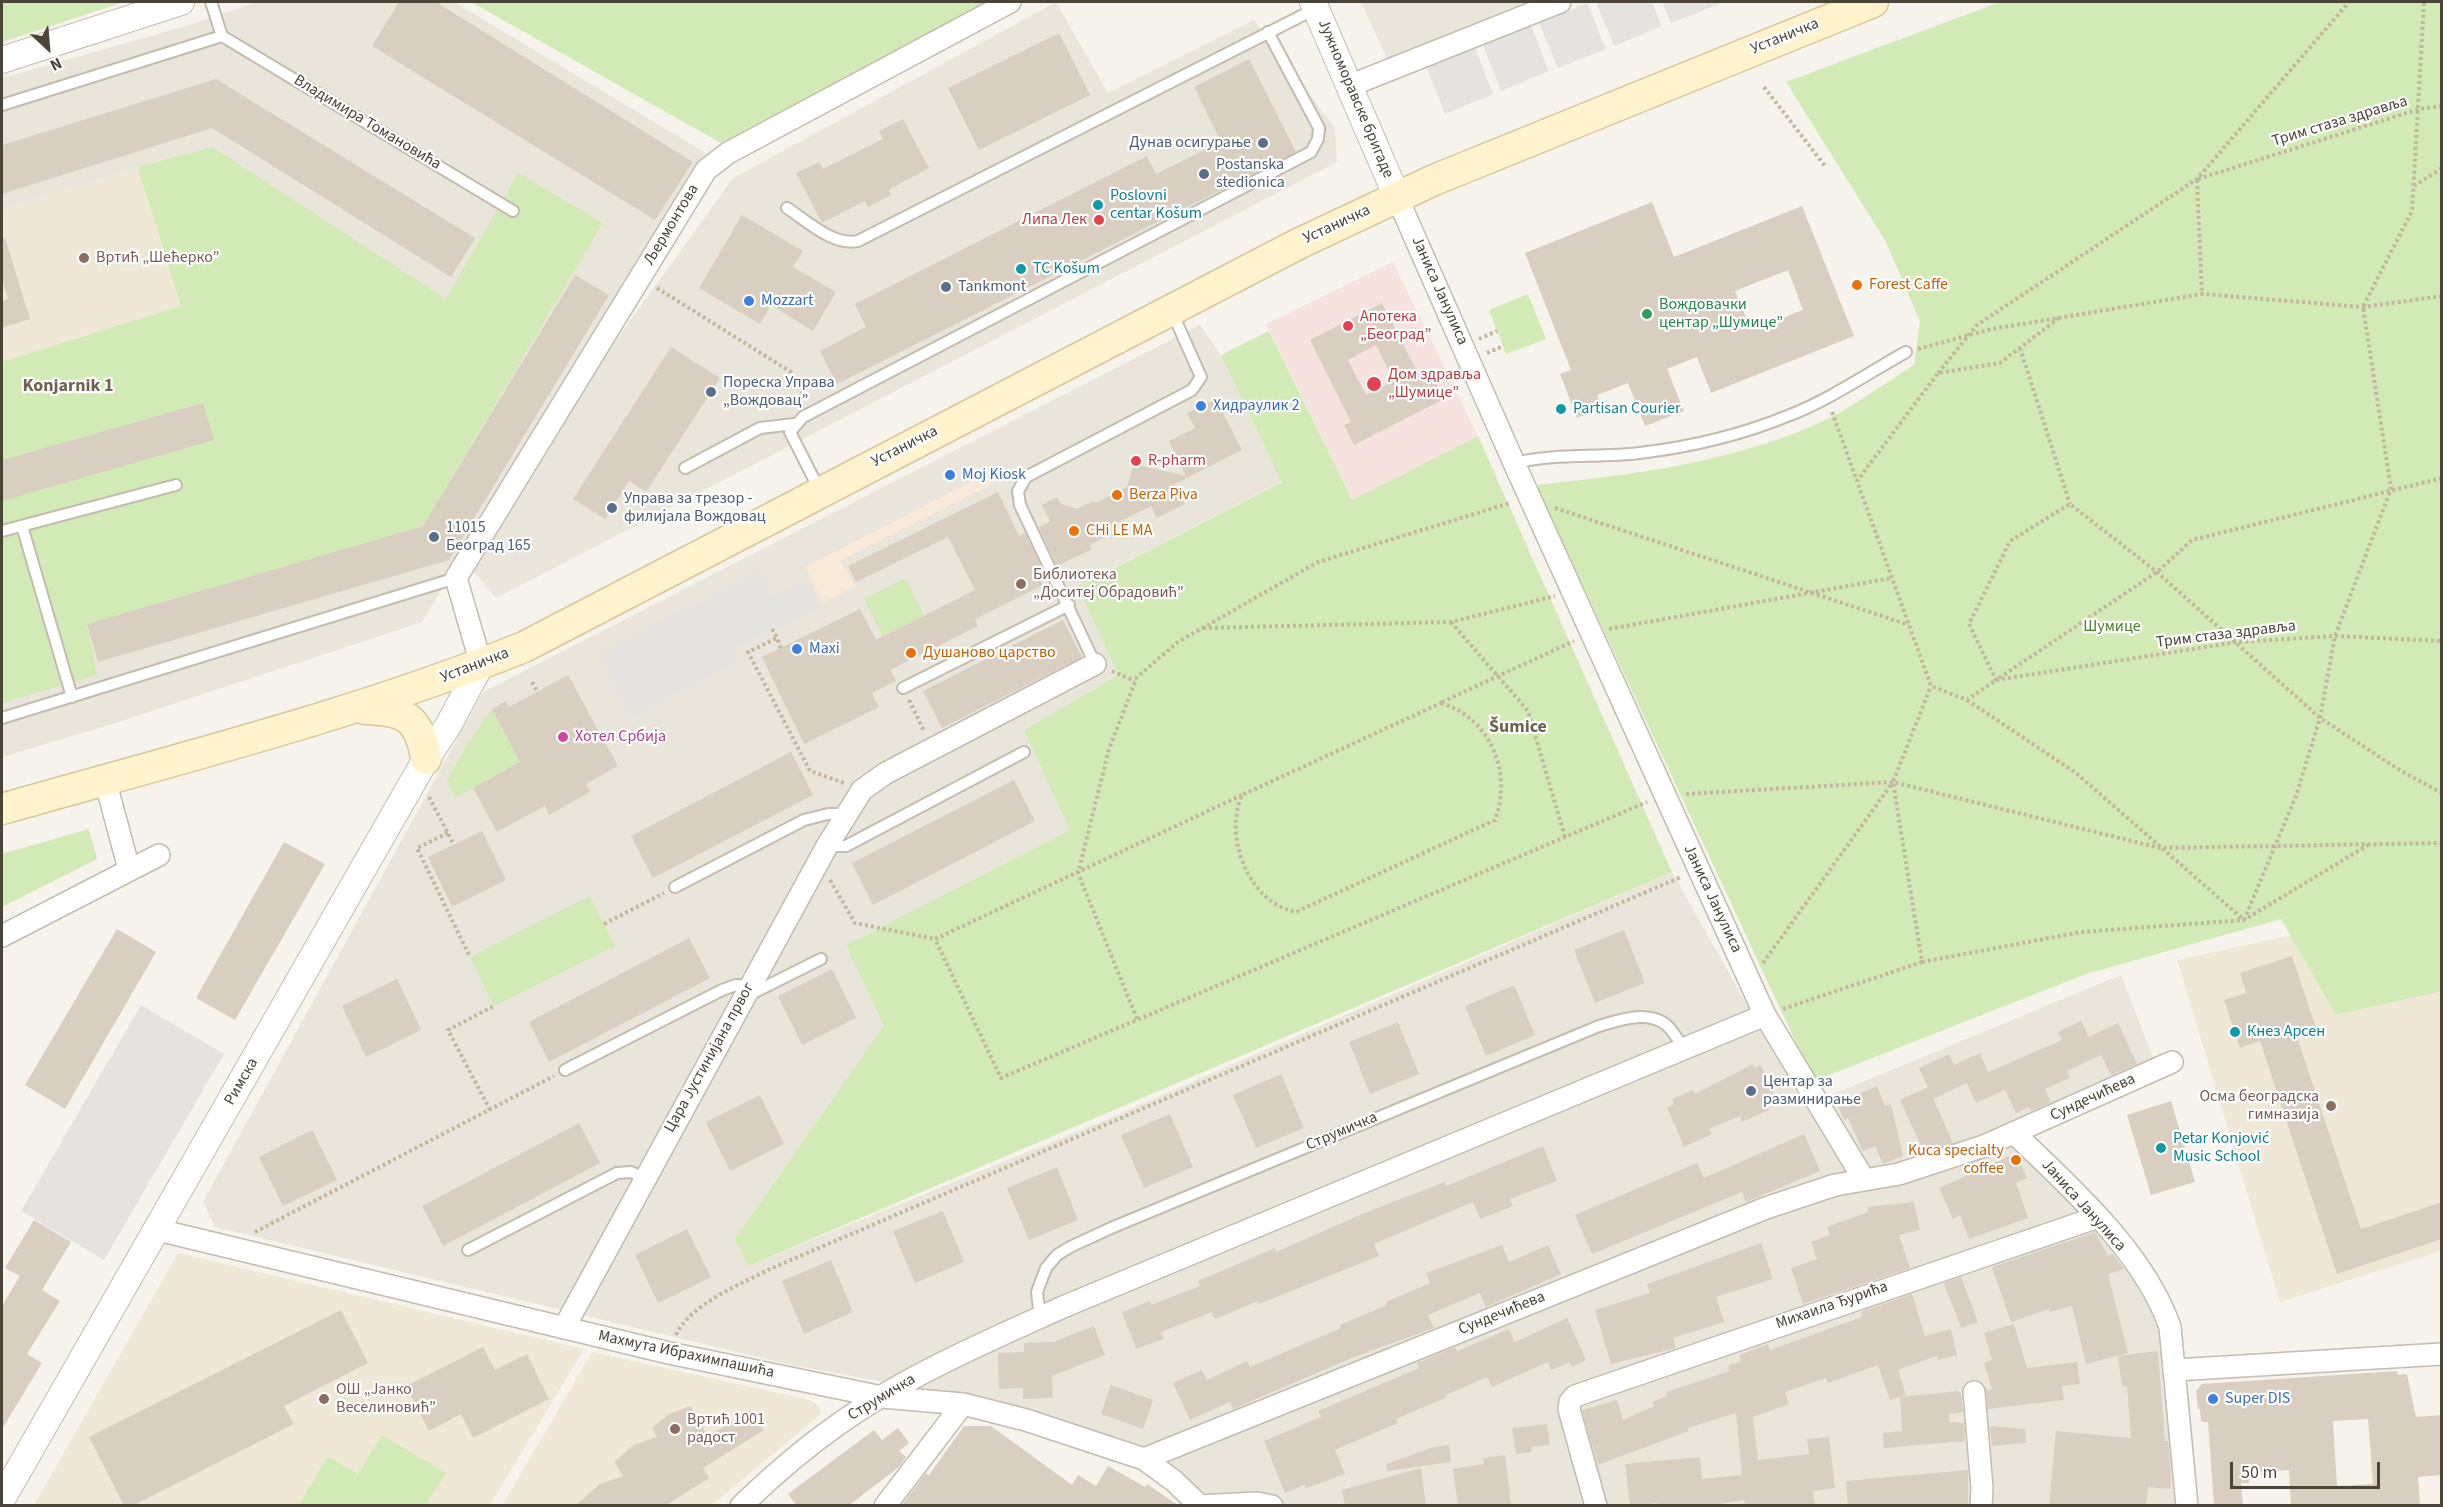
<!DOCTYPE html>
<meta charset="utf-8">
<style>
body{margin:0}
#map{position:relative;width:2443px;height:1507px;overflow:hidden;background:#f6f3ec;font-family:"Source Sans 3",sans-serif}
canvas{display:block}
.frame{position:absolute;inset:0;border:3px solid #4b4439;pointer-events:none}
.north{position:absolute;left:18px;top:18px;width:60px;height:60px;-webkit-text-stroke:4px #fff;paint-order:stroke;rotate:154deg;font-size:16px;font-weight:700;line-height:24px;text-align:center;color:#4b4439}
.north::after{content:'';display:block;margin:auto;width:21px;height:27px;background:#4b4439;clip-path:polygon(50% 0,100% 100%,50% 72%,0 100%)}
.scale{position:absolute;left:2230px;top:1462px;width:150px;height:27px;box-sizing:border-box;border:3px solid #4b4439;border-top:0;padding-left:8px;font-size:18px;line-height:21px;white-space:nowrap;color:#4b4439;-webkit-text-stroke:4px #fff;paint-order:stroke}
</style>
<div id="map">
<canvas width="2443" height="1507"></canvas>
<div class="frame"></div>
<div class="north">N</div>
<div class="scale">50 m</div>
</div>
<script>
const ctx = document.querySelector('canvas').getContext('2d');
ctx.lineJoin = 'round';
function fill(path, color) { ctx.fillStyle = color; ctx.fill(path, 'evenodd'); }
function trace(path, color, width, dash) { ctx.strokeStyle = color; ctx.lineWidth = width; ctx.lineCap = dash ? 'butt' : 'round'; ctx.setLineDash(dash || []); ctx.stroke(path); }
function label(font, color, halo, rows, align = 'center') {
  ctx.font = font + ' "Source Sans 3",sans-serif'; ctx.lineWidth = 4.5; ctx.setLineDash([]); ctx.textBaseline = 'middle'; ctx.strokeStyle = halo; ctx.fillStyle = color; for (const [text, x, y, turn = 0] of rows) {
    ctx.save(); ctx.translate(x, y); ctx.rotate((+turn || 0) * Math.PI / 180); ctx.textAlign = isNaN(turn) ? turn : align; if (halo) ctx.strokeText(text, 0, 0); ctx.fillText(text, 0, 0); ctx.restore();
  }
}
fill(new Path2D(`
 M257,2H454L706,153L422,622L119,722L2,757V78L186,26Z
 M1056,2L1108,93L1254,20L1335,128L1337,162L496,598L474,572L612,346L733,178Z
 M1361,2H1534L1388,61Z
 M1200,325L1221,355L1282,481L1078,587L1118,675L1024,730L1070,830L846,945L885,1024L735,1239L748,1266L1096,1124L1672,872L1804,1106L2121,975L2154,1060L2008,1135L2132,1263L2161,1331L2182,1505L1290,1506L1257,1495L1202,1497L1155,1458L1013,1406L787,1364L215,1227L203,1202L483,692Z`), '#eae5da');
fill(new Path2D(`
 M993,471L998,481L841,560L855,587L823,603L805,567Z`), '#f7ead8');
fill(new Path2D(`
 M138,167L181,306L2,362V210Z
 M2441,903V1251L2280,1302L2177,960Z
 M178,1253L584,1349L490,1505L40,1506L35,1503Z
 M592,1352L810,1400L820,1407L821,1414L712,1505L502,1506Z`), '#efe8d6');
fill(new Path2D(`
 M1393,262L1478,436L1352,500L1266,324Z`), '#f6e3e0');
fill(new Path2D(`
 M2,2H124L2,42Z
 M471,2H989L721,143Z
 M2000,2H2441V991L2336,1015L2281,919L2086,974L1814,1081L1536,485C1632,475 1728,463 1817,424C1851,409 1883,384 1914,365L1920,321L1886,242L1786,82Z
 M212,147L446,299L518,173L603,223L423,526L87,624L97,675L2,703V362L181,306L138,167Z
 M1528,294L1546,339L1506,354L1489,310Z
 M1269,331L1352,500L1478,436L1672,872L748,1266L735,1239L884,1025L846,945L1070,830L1024,730L1118,675L1078,587L1282,482L1221,355Z
 M905,578L924,615L883,636L865,599Z
 M492,709L520,762L456,797L447,780L468,743Z
 M89,829L97,859L2,907V854Z
 M590,896L615,946L494,1006L470,957Z
 M382,1435L446,1473L426,1505H299L328,1456L358,1474Z`), '#d2eab5');
fill(new Path2D(`
 M1596,2H1652L1662,26L1614,46Z
 M1662,2H1718L1719,4L1671,23Z
 M1587,3L1606,49L1558,68L1539,23Z
 M1531,26L1549,71L1501,91L1483,45Z
 M1475,48L1493,94L1445,114L1427,68Z
 M759,571L773,598L808,580L820,605L734,649L708,598Z
 M705,599L738,660L633,716L600,655Z
 M141,1005L224,1054L104,1260L21,1211Z`), '#e5e3e0');
fill(new Path2D(`
 M399,2H436L693,162L655,220L372,46Z
 M1059,33L1090,95L979,150L948,88Z
 M1249,59L1296,152L837,384L820,351L866,327L855,304L1147,156L1156,174L1221,142L1194,87Z
 M216,79L475,238L451,277L212,128L2,194V145Z
 M903,119L929,168L888,190L891,195L868,207L865,201L822,223L796,173L819,162L823,169L883,139L879,131Z
 M1652,202L1674,257L1802,206L1854,336L1711,393L1697,357L1667,369L1684,411L1645,426L1628,383L1597,395L1602,408L1577,418L1560,374L1571,370L1525,253ZM1788,270L1803,310L1751,330L1735,291Z
 M742,215L803,251L793,267L836,292L813,331L771,305L760,324L699,288Z
 M5,238L30,319L2,328V301L8,299L2,279V239Z
 M575,275L609,295L449,560L98,662L87,624L423,526Z
 M1382,303L1423,383L1434,378L1444,399L1354,445L1344,425L1351,422L1310,340ZM1376,345L1394,381L1366,395L1348,360Z
 M671,347L720,378L646,492L629,481L605,519L573,499Z
 M1216,399L1242,450L1175,484L1185,504L1157,518L1151,506L1111,526L1109,535L1090,545L1092,549L1057,566L1039,527L1050,521L1042,505L1057,497L1061,504L1077,509L1094,501L1096,503L1127,487L1134,464L1186,476L1169,441L1195,428L1187,413Z
 M203,403L214,440L2,501V460Z
 M998,492L1019,536L1025,533L1044,573L1038,576L1043,585L975,619L978,626L890,670L896,681L872,693L879,707L804,744L762,657L860,609L876,640L975,590L948,537L856,582L848,566Z
 M1063,620L1082,657L942,728L923,691Z
 M568,675L618,766L586,784L590,792L572,802L549,815L545,806L497,832L473,788L520,762L492,709L506,701L509,707Z
 M791,752L813,795L653,878L631,836Z
 M1014,780L1035,821L873,905L852,863Z
 M482,831L506,880L452,907L428,857Z
 M284,842L325,864L235,1020L196,998Z
 M117,929L156,952L65,1109L25,1085Z
 M1624,930L1645,983L1595,1003L1574,950Z
 M689,938L710,978L549,1062L529,1022Z
 M2292,956L2316,1028L2296,1034L2361,1229L2442,1202V1239L2337,1274L2260,1041L2240,1048L2224,1000L2246,993L2240,973Z
 M832,969L856,1018L802,1045L778,996Z
 M397,979L421,1030L366,1057L342,1006Z
 M1514,985L1535,1035L1486,1056L1465,1006Z
 M2081,1021L2089,1037L2118,1023L2137,1064L2111,1075L2101,1055L2067,1071L2070,1078L2045,1089L2051,1102L2031,1111L2029,1107L2016,1113L2005,1090L1976,1103L1967,1083L1933,1099L1932,1096L1953,1143L1924,1152L1900,1100L1928,1087L1919,1068L1949,1054L1954,1065L1980,1053L1988,1072L2062,1040L2058,1032Z
 M1398,1022L1419,1074L1370,1094L1349,1042Z
 M1753,1064L1754,1068L1761,1065L1776,1100L1767,1104L1769,1110L1742,1122L1740,1116L1709,1129L1712,1134L1684,1147L1667,1107L1674,1104L1672,1099L1693,1090L1695,1094Z
 M1281,1074L1304,1128L1256,1148L1233,1095Z
 M1877,1086L1885,1106L1891,1104L1903,1156L1883,1164L1875,1146L1863,1151L1848,1118L1844,1120L1837,1103Z
 M760,1095L784,1144L730,1171L706,1122Z
 M2171,1101L2195,1182L2151,1195L2127,1115Z
 M1170,1114L1193,1167L1144,1188L1121,1135Z
 M579,1123L600,1163L443,1246L422,1206Z
 M312,1130L337,1180L283,1206L259,1157Z
 M1804,1134L1820,1171L1746,1202L1742,1192L1592,1254L1575,1215L1697,1163L1704,1178Z
 M1543,1146L1557,1181L1510,1199L1513,1206L1480,1219L1473,1202L1374,1244L1379,1256L1259,1304L1258,1301L1215,1319L1212,1312L1161,1332L1164,1339L1136,1349L1122,1312L1150,1301L1151,1305L1200,1286L1198,1281L1275,1248L1276,1252L1362,1214L1445,1182L1446,1186Z
 M2016,1153L2027,1178L2016,1183L2028,1218L1969,1239L1960,1215L1953,1219L1939,1188Z
 M1057,1167L1078,1220L1029,1240L1007,1188Z
 M1914,1202L1920,1230L1899,1235L1910,1268L1803,1304L1791,1268L1817,1259L1811,1242L1830,1235L1827,1227L1868,1212L1867,1207Z
 M943,1211L964,1262L915,1283L893,1231Z
 M34,1220L71,1242L42,1290L60,1301L27,1354L42,1363L2,1429V1306L20,1276L5,1268Z
 M687,1229L711,1277L658,1303L635,1255Z
 M2095,1232L2108,1256L2113,1254L2124,1269L2108,1274L2128,1353L2086,1364L2072,1306L2050,1312L2049,1309L2011,1322L1992,1267Z
 M1761,1243L1773,1279L1716,1297L1724,1322L1673,1338L1676,1348L1611,1364L1595,1310L1650,1293L1647,1284Z
 M1502,1245L1509,1262L1548,1245L1561,1274L1486,1307L1480,1293L1428,1315L1434,1328L1354,1357L1233,1409L1230,1402L1190,1420L1173,1383L1202,1370L1207,1380L1247,1361L1250,1367L1341,1328L1340,1325L1387,1305L1386,1302L1430,1283L1426,1273Z
 M831,1260L853,1312L804,1334L782,1281Z
 M1961,1277L1978,1322L1961,1328L1944,1283Z
 M1912,1294L1925,1336L1951,1329L1957,1355L1938,1360L1937,1356L1898,1370L1906,1395L1900,1397L1958,1391L1961,1393L1963,1412L1949,1414V1422L1964,1423L1965,1441L1884,1448L1883,1433L1902,1431L1900,1397L1890,1400L1878,1365L1828,1383L1826,1378L1785,1392L1789,1404L1753,1417L1758,1460L1809,1454L1807,1439L1829,1437L1835,1488L1813,1491L1815,1506H1745L1744,1500L1705,1506H1658L1657,1503L1630,1506L1625,1464L1700,1457L1702,1479L1742,1475L1736,1413L1688,1428L1689,1431L1598,1465L1582,1410L1617,1400L1623,1420L1654,1406L1652,1402L1667,1396L1666,1392L1730,1371L1728,1366L1741,1361L1739,1355L1768,1344L1770,1350L1862,1317L1861,1312Z
 M341,1310L368,1363L284,1406L294,1424L132,1506H124L89,1437Z
 M1567,1318L1586,1360L1572,1367L1570,1362L1551,1370L1548,1362L1492,1387L1487,1377L1446,1395L1447,1397L1396,1419L1398,1423L1335,1450L1345,1474L1306,1488L1304,1485L1285,1493L1264,1441L1321,1417L1318,1411L1419,1368L1417,1363L1455,1347L1457,1351L1509,1329L1515,1342Z
 M2014,1324L2027,1368L2077,1362L2080,1384L2062,1386L2064,1400L1988,1409L1986,1390L1992,1389L1984,1363L1992,1360L1984,1333Z
 M1094,1326L1105,1355L1052,1376L1053,1398L1023,1399V1388L999,1389L998,1353L1024,1352V1343L1053,1342Z
 M483,1347L495,1370L527,1354L549,1399L473,1438L461,1414L429,1431L406,1386Z
 M2158,1351L2165,1441H2168L2171,1475L2170,1489L2148,1487L2146,1506H2049L2056,1431L2131,1438L2127,1386L2122,1387L2118,1356Z
 M2397,1371L2398,1375L2407,1374L2416,1417L2442,1415V1475L2418,1477L2420,1506H2291L2289,1470L2249,1473V1483H2241L2243,1506H2214L2208,1422H2201L2200,1409H2198L2196,1391L2202,1384ZM2368,1419L2373,1484L2337,1486L2333,1421Z
 M1111,1385L1153,1400L1143,1429L1101,1414Z
 M690,1406L708,1436L751,1410L764,1430L703,1468L709,1478L665,1506H575L600,1484L623,1476L614,1462L634,1445L657,1437L652,1428L669,1414Z
 M1547,1424L1550,1445L1531,1447L1532,1452L1516,1454L1512,1428Z
 M964,1426H991L1072,1485L1078,1475L1096,1486L1108,1466L1145,1487L1147,1484L1179,1506H901L926,1473L929,1475Z
 M1990,1426L2025,1429L2026,1443L1992,1446Z
 M898,1428L909,1443L899,1451L906,1457L899,1467L848,1506H797L788,1494L874,1430L882,1440Z
 M1449,1445L1451,1462L1388,1471L1386,1464L1434,1447Z
 M1505,1455L1511,1504L1458,1506L1453,1469L1484,1464L1483,1458Z
 M1421,1468L1426,1506H1345L1342,1490Z
 M1968,1470V1506H1848L1846,1481Z`), '#d8cfc1');
const service = new Path2D(`
 M211,2L222,36
 M2,105L222,36L513,211
 M787,208C807,221 833,246 858,241L1315,9
 M1514,463C1555,453 1598,458 1640,453C1690,447 1744,434 1790,415C1831,399 1868,373 1906,352
 M685,468L760,428L794,424
 M820,491L790,432L803,417L1311,152L1318,139L1319,128L1268,32
 M22,526L72,697
 M2,531L176,485
 M1095,664L1020,505L1018,491L1026,477L1192,390L1201,377L1172,312
 M903,688L1069,605
 M2,718L456,578
 M827,846H846L1024,752
 M675,887L804,820L828,814H845
 M749,995L821,959
 M565,1070L722,990L736,985L749,986
 M468,1250L617,1173L631,1172L645,1178
 M1040,1318L1037,1292L1046,1268L1057,1255L1070,1247L1111,1228L1599,1026C1619,1020 1644,1011 1664,1023C1672,1028 1678,1041 1684,1048`);
const minor = new Path2D(`
 M1349,86L1560,2
 M1397,197L1514,463L1765,1015L1863,1178
 M481,664L456,578L706,170L728,153L1010,2
 M105,780L129,869
 M2,936L159,855
 M2015,1134C2071,1188 2144,1252 2170,1327L2187,1506
 M158,1230L669,1353L882,1397L963,1404L1026,1420L1144,1459L1174,1481L1199,1505
 M564,1328L827,846L862,790L886,773L1095,664
 M2175,1370L2442,1354
 M1974,1392L1982,1488L1981,1506
 M1144,1459L1766,1208L1835,1185L1899,1174L1984,1146L2172,1062
 M741,1506C771,1477 802,1450 836,1426C905,1376 986,1342 1063,1307L1765,1015
 M885,1506L963,1404
 M1197,1506L1257,1503L1272,1506
 M1596,1506L1569,1409L1570,1402L1575,1396L2098,1217`);
const tertiary = new Path2D(`
 M1313,2L1397,197
 M2,60L181,2
 M2,1499L426,759L448,726L481,664`);
const secondary = new Path2D(`
 M365,709C404,710 420,717 426,759
 M2,809C177,759 355,715 524,647L1298,244L1434,180L1873,2`);
trace(service, '#c2bbae', 14);
trace(minor, '#c2bbae', 24);
trace(tertiary, '#c2bbae', 28);
trace(secondary, '#d6c79b', 33);
trace(new Path2D(`
 M1764,87L1825,166
 M2198,179L2419,109L2442,106
 M2197,180L2202,294
 M2414,186L2442,168
 M657,288L791,372L806,400
 M2059,318L2000,363L1938,373L1857,481L1931,686L1967,700L1996,680L2237,642L2335,636L2442,641
 M1479,339L1497,331
 M2020,348L2070,504
 M1918,349L1992,329L2202,294L2363,307L2442,296
 M1487,353L1503,346
 M1938,373L1977,325L2197,179L2349,2
 M1832,412L1857,481
 M2442,478L2192,540L2157,572L1996,680L1969,624L2010,541L2070,504L2157,572L2320,718L2401,771L2442,793
 M1555,508L1909,625
 M1451,622L1528,711L1565,837
 M1203,628L1451,622L1555,596
 M772,629L777,638
 M1609,629L1892,578
 M781,648L777,638L748,652L810,771L844,783
 M1112,671L1135,681
 M532,682L537,691
 M909,700L924,731
 M1967,700L2076,773L2243,919
 M1442,702L1574,641
 M1441,703C1490,718 1513,772 1495,820L1296,912C1249,903 1223,837 1242,795Z
 M1686,794L1893,782L2160,848L2442,843
 M1242,795L935,939L1001,1078L1647,802
 M429,797L454,845
 M448,833L417,848L470,957
 M830,880L855,923L935,939
 M2244,920L2296,796L2320,718L2335,636L2391,489L2363,307L2412,211L2424,2
 M604,924L664,893
 M1922,962L2081,932L2244,920L2368,845
 M1763,963L1893,782
 M1783,1009L1922,962L1893,782L1931,686
 M1137,1019L1078,873L1109,749L1137,677L1178,642L1318,562L1510,503
 M490,1110L448,1030L494,1006
 M255,1232L554,1076
 M676,1335C690,1304 741,1284 770,1269L1681,877`), '#c4b79f', 4, [3, 3]);
trace(service, '#fff', 10);
trace(minor, '#fff', 21);
trace(tertiary, '#fff', 26);
trace(secondary, '#fff3cd', 30);
for (const [x, y, r, color] of [
 [1263,143,6,"#5c6f8a"],
 [1204,174,6,"#5c6f8a"],
 [1098,205,6,"#0f9aa8"],
 [1099,220,6,"#e0444e"],
 [84,258,6,"#8d6e63"],
 [1021,269,6,"#0f9aa8"],
 [1857,285,6,"#e8710a"],
 [946,287,6,"#5c6f8a"],
 [749,301,6,"#3f7fe0"],
 [1647,314,6,"#2e9e5b"],
 [1348,326,6,"#e0444e"],
 [1374,384,8,"#e0444e"],
 [711,392,6,"#5c6f8a"],
 [1201,406,6,"#3f7fe0"],
 [1561,409,6,"#0f9aa8"],
 [1136,461,6,"#e0444e"],
 [950,475,6,"#3f7fe0"],
 [1117,495,6,"#e8710a"],
 [612,508,6,"#5c6f8a"],
 [1074,531,6,"#e8710a"],
 [434,537,6,"#5c6f8a"],
 [1021,584,6,"#8d6e63"],
 [797,649,6,"#3f7fe0"],
 [911,653,6,"#e8710a"],
 [563,737,6,"#d1479c"],
 [2235,1032,6,"#0f9aa8"],
 [1751,1091,6,"#5c6f8a"],
 [2331,1106,6,"#8d6e63"],
 [2161,1148,6,"#0f9aa8"],
 [2016,1160,6,"#e8710a"],
 [324,1399,6,"#8d6e63"],
 [2213,1399,6,"#3f7fe0"],
 [675,1429,6,"#8d6e63"]
]) { const dot = new Path2D(); dot.arc(x, y, r, 0, 2 * Math.PI); ctx.fillStyle = color; ctx.fill(dot); trace(dot, '#fff', 2); }
label('16px', '#4b4439', '#fff', [
 ["Устаничка",1785,37,-22],
 ["Јужноморавске бригаде",1355,99,67],
 ["Трим стаза здравља",2340,122,-17],
 ["Владимира Томановића",367,123,31],
 ["Љермонтова",672,225,-59],
 ["Устаничка",1337,225,-25],
 ["Јаниса Јанулиса",1439,291,66],
 ["Устаничка",905,447,-27],
 ["Трим стаза здравља",2226,635,-7],
 ["Устаничка",475,666,-21],
 ["Јаниса Јанулиса",1712,899,65],
 ["Цара Јустинијана првог",710,1058,-61],
 ["Римска",242,1082,-60],
 ["Сундечићева",2093,1098,-25],
 ["Струмичка",1342,1132,-23],
 ["Јаниса Јанулиса",2083,1206,48],
 ["Михаила Ђурића",1832,1306,-19],
 ["Сундечићева",1502,1314,-22],
 ["Махмута Ибрахимпашића",686,1355,12],
 ["Струмичка",882,1398,-31]
]);
label('16px', '#4e5e75', '#fff', [
 ["Дунав осигурање",1251,143,"right"],
 ["Postanska",1216,165],
 ["stedionica",1216,183],
 ["Tankmont",958,287],
 ["Пореска Управа",723,383],
 ["„Вождовац”",723,401],
 ["Управа за трезор -",624,499],
 ["филијала Вождовац",624,517],
 ["11015",446,528],
 ["Београд 165",446,546],
 ["Центар за",1763,1082],
 ["разминирање",1763,1100]
], 'left');
label('16px', '#0d838f', '#fff', [
 ["Poslovni",1110,196],
 ["centar Košum",1110,214],
 ["TC Košum",1033,269],
 ["Partisan Courier",1573,409],
 ["Кнез Арсен",2247,1032],
 ["Petar Konjović",2173,1139],
 ["Music School",2173,1157]
], 'left');
label('16px', '#be3a42', '#fff', [
 ["Липа Лек",1087,220,"right"],
 ["Апотека",1360,317],
 ["„Београд”",1360,335],
 ["Дом здравља",1388,375],
 ["„Шумице”",1388,393],
 ["R-pharm",1148,461]
], 'left');
label('16px', '#785e54', '#fff', [
 ["Вртић „Шећерко”",96,258],
 ["Библиотека",1033,575],
 ["„Доситеј Обрадовић”",1033,593],
 ["Осма београдска",2319,1097,"right"],
 ["гимназија",2319,1115,"right"],
 ["ОШ „Јанко",336,1390],
 ["Веселиновић”",336,1408],
 ["Вртић 1001",687,1420],
 ["радост",687,1438]
], 'left');
label('16px', '#c56008', '#fff', [
 ["Forest Caffe",1869,285],
 ["Berza Piva",1129,495],
 ["CHi LE MA",1086,531],
 ["Душаново царство",923,653],
 ["Kuca specialty",2004,1151,"right"],
 ["coffee",2004,1169,"right"]
], 'left');
label('16px', '#366cbe', '#fff', [
 ["Mozzart",761,301],
 ["Хидраулик 2",1213,406],
 ["Moj Kiosk",962,475],
 ["Maxi",809,649],
 ["Super DIS",2225,1399]
], 'left');
label('16px', '#27864d', '#fff', [
 ["Вождовачки",1659,305],
 ["центар „Шумице”",1659,323]
], 'left');
label('16px', '#4a7f2a', '#fff', [
 ["Шумице",2112,627]
]);
label('16px', '#b23c85', '#fff', [
 ["Хотел Србија",575,737]
], 'left');
label('bold 18px', '#6e6250', '#fff', [
 ["Konjarnik 1",68,387],
 ["Šumice",1518,728]
]);
</script>
